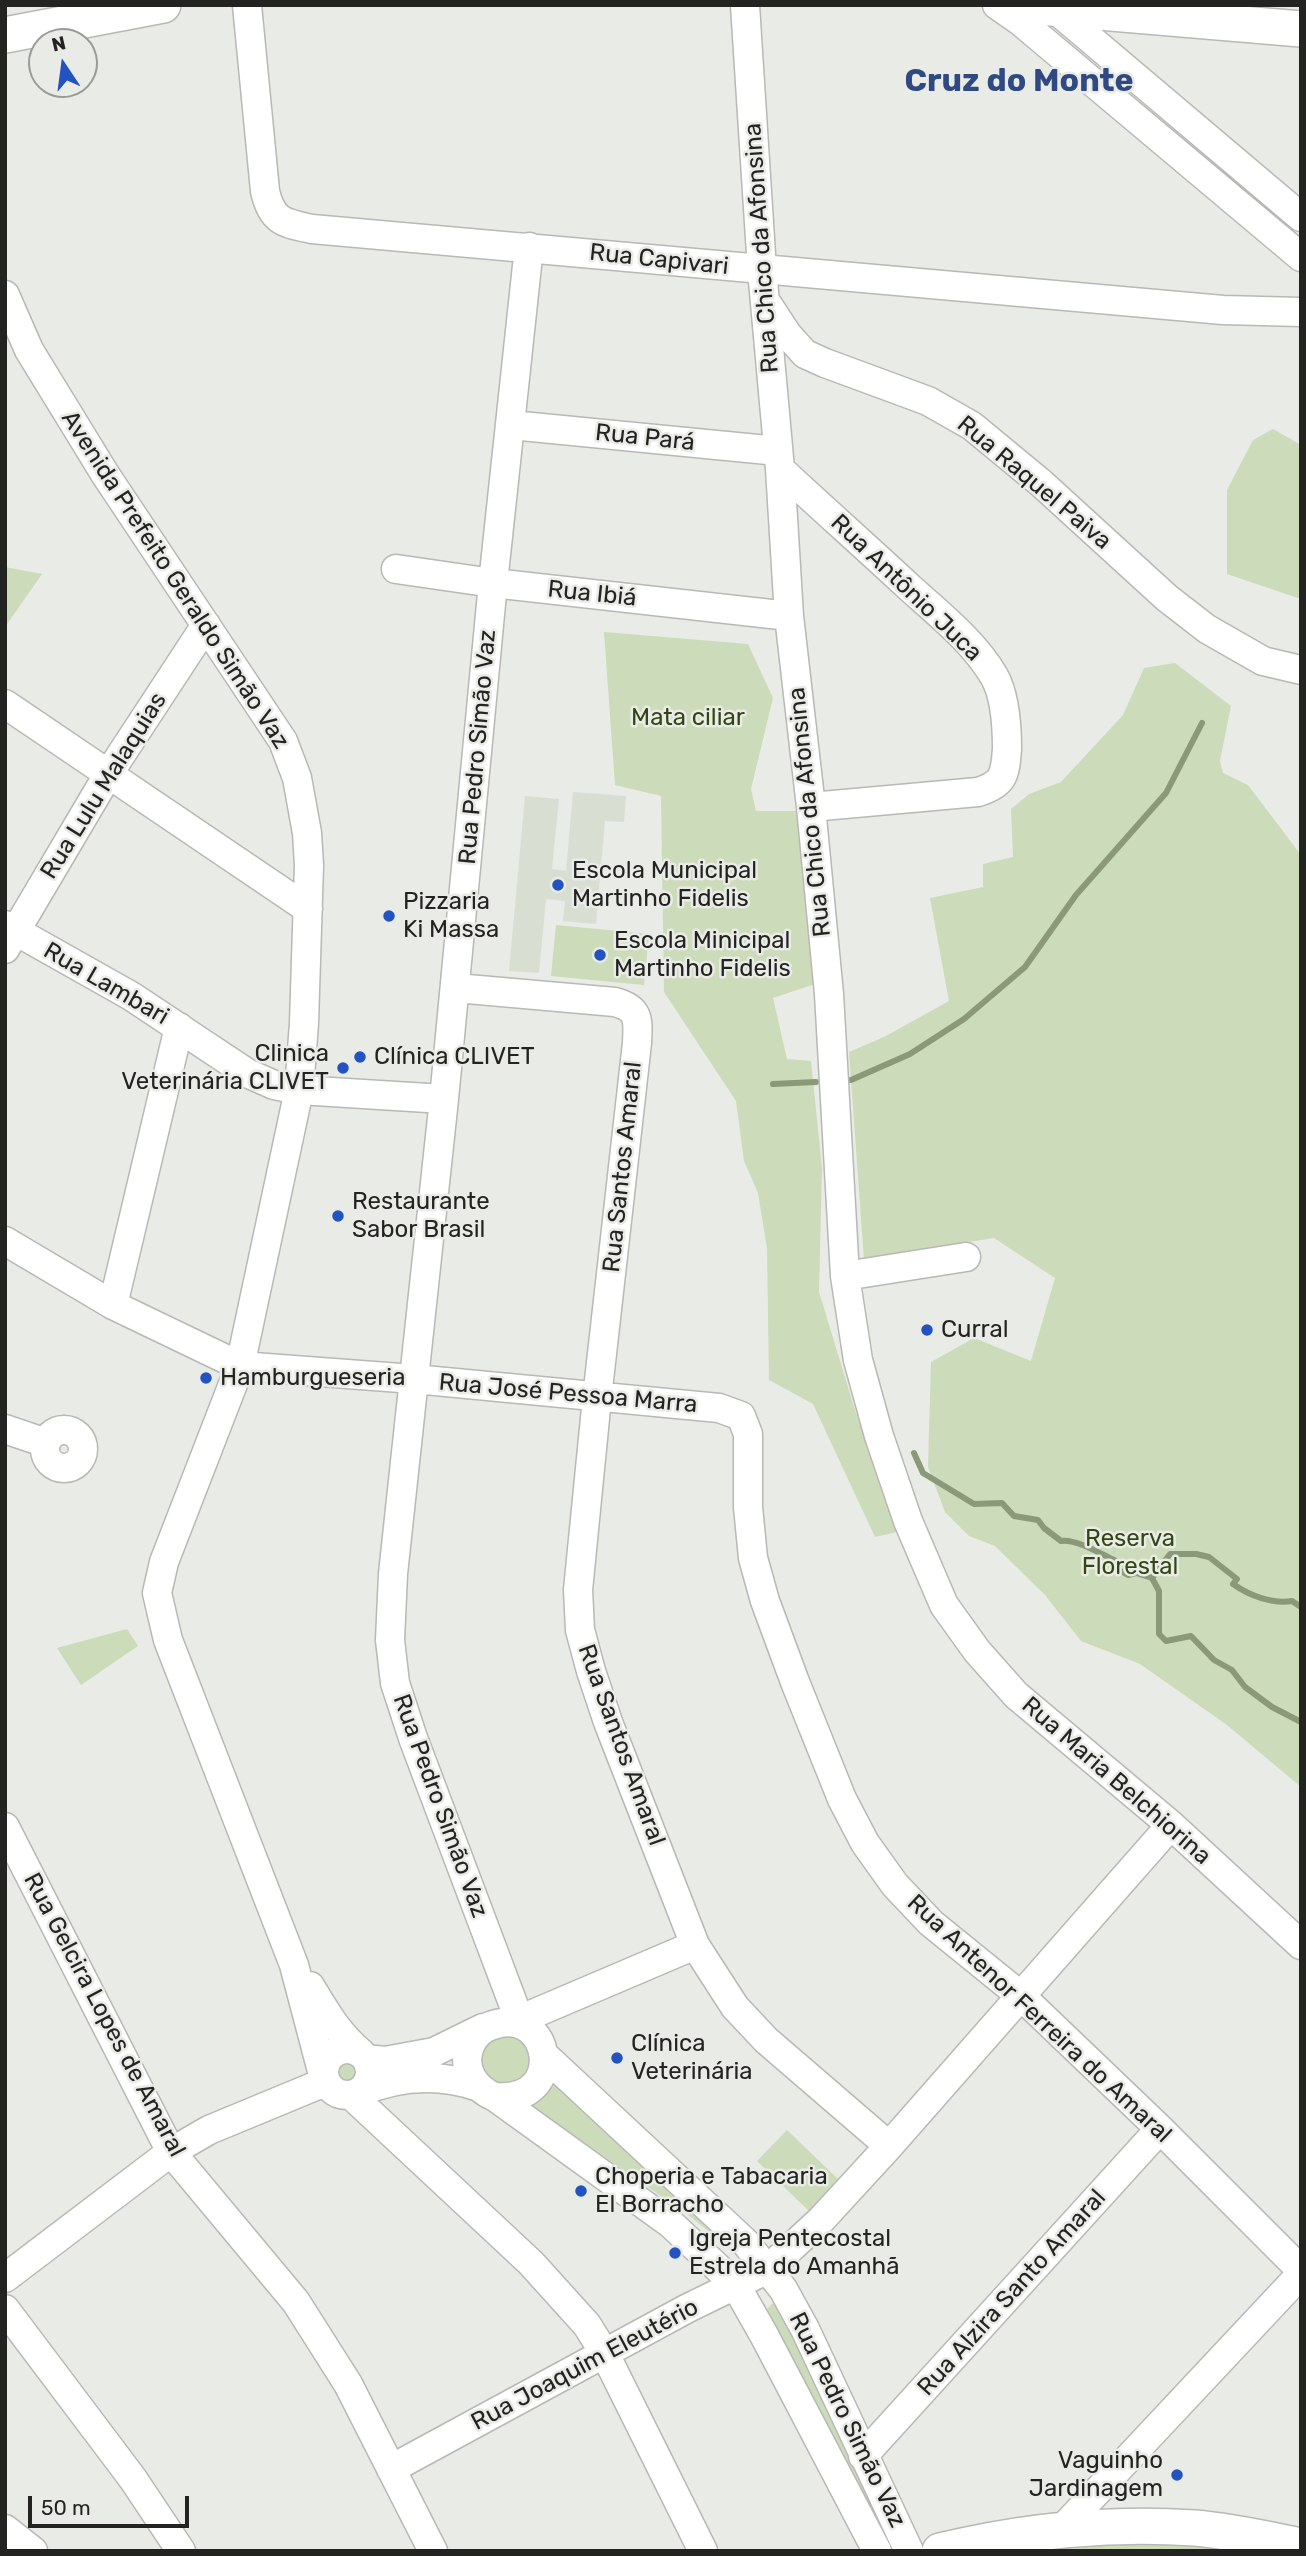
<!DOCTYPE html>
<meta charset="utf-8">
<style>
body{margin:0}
#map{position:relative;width:1306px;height:2556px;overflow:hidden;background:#e9ebe6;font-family:Rubik,sans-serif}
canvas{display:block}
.frame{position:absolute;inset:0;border:7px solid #232322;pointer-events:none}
.north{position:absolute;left:28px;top:28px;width:70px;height:70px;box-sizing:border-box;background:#e9ebe6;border:2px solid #9a9b98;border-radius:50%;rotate:347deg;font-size:19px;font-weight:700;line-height:28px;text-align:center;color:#232322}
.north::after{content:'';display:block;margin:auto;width:24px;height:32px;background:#2353c1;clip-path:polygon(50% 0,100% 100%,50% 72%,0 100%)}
.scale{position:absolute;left:28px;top:2496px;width:161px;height:32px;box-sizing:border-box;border:4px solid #232322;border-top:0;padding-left:9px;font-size:21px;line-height:24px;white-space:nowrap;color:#232322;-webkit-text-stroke:5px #e9ebe6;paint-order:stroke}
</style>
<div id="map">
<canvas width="1306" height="2556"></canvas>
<div class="frame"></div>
<div class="north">N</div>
<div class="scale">50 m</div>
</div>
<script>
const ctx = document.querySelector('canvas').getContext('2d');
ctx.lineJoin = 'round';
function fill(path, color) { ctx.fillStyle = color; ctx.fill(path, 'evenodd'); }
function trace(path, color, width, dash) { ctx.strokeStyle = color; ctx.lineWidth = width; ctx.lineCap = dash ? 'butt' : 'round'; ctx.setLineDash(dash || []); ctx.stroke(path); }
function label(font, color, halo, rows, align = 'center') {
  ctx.font = font + ' Rubik,sans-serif'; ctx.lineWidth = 5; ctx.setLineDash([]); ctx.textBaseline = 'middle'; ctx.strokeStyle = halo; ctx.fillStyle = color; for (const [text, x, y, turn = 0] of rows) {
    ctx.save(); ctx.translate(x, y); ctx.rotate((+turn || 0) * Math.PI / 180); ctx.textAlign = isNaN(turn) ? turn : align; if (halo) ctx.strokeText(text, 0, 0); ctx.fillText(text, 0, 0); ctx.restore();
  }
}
fill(new Path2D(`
 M573,792L626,796L624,822L605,821L596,924L563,921L565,901L546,899L539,973L509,971L525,796L559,799L552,869L566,871Z`), '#d9ded3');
fill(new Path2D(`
 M1273,429L1301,445V599L1227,574V490L1253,440Z
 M5,567L42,574L5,627Z
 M604,632L748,644L773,698L751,789L756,811H796L815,984L773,998L787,1059L811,1061L822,1168L819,1292L854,1407L897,1532L875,1537L813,1404L769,1380L767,1248L758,1193L744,1161L736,1101L664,992L661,796L615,785Z
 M1175,663L1231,706L1220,761L1223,773L1248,785L1301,855V1787L1227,1725L1140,1664L1081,1641L1045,1595L995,1546L969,1536L945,1512L928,1467L931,1362L974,1338L1031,1361L1055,1278L994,1238L864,1259L849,1052L884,1037L949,1001L930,898L983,887V864L1013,857L1011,809L1029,794L1061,782L1123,715L1144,668Z
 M556,925L649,934L644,985L551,976Z
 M127,1629L138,1646L81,1685L57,1648Z
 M497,2033L526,2038L535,2072L505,2090L482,2075C478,2051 479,2049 497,2033Z
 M347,2056L364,2069L363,2080L339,2089L334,2086L332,2064L341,2057Z
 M551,2079L743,2259L687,2214L528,2104Z
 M787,2130L839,2180L809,2211L757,2161Z
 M777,2303L891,2536L885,2543L766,2310L772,2304Z
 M1121,2543L1193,2545L1221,2551H1050Z`), '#ccdbb9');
trace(new Path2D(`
 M851,1080L910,1054L964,1019L1025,967L1076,895L1166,793L1202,723
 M773,1084L816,1082
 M914,1453L923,1473L974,1504L1002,1503L1014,1516L1038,1520L1044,1528L1061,1541C1075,1538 1103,1555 1116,1561L1119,1570L1128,1575L1136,1573L1152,1578L1170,1554H1196L1209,1557L1237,1579L1233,1584C1250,1596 1272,1604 1292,1601L1301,1607
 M1152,1578L1159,1591V1634L1166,1641L1191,1636L1214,1660L1232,1670L1245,1687L1272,1707L1301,1722`), '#8b9979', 6);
const minor = new Path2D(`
 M247,5L265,191C272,222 284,223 312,229L1223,310L1301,312
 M745,5L762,270L780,469L789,616L811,807L829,994L845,1276L858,1360L879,1436L908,1521L944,1605L977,1651L1016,1695L1171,1825L1301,1945
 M997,5L1020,21L1301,257
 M1055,9L1301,217
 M5,295L29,350L105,474L283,741L297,778L307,833L309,865L304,1023L299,1090L240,1366L164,1562L157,1593L168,1640L294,1965L323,2075
 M768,305L787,334L805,354L825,363L928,401L972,426L1041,483L1167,598L1207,629L1263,661L1301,670
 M511,425L778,451
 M780,469C823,509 867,548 910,588C939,614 974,642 994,676C1005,695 1007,727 1007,749C1005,775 1004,784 978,792L811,807
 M396,569L493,583L789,616
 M5,704L308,909
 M5,925L131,996L247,1073L274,1085L299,1090L444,1099
 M5,949L109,773L206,625
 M456,988L615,1002C640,1009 638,1020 637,1043L597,1398L578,1590L580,1630L591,1671L608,1722L695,1945L735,2007L766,2040L889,2146
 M5,1241L113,1305L240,1366L414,1379L719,1408L741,1416L748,1434V1507L753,1558L765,1601L795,1682L842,1799L865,1843L895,1885L931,1923L1021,1996L1160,2129L1301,2270
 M845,1276L966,1257
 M113,1305L179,1027
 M5,1429L46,1443
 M45 1449a19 19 0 1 1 38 0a19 19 0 1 1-38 0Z
 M5,1827L171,2152L296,2302L348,2384L433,2551
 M310,1986C325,2011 338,2034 361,2053
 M513,2022L514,2006L413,1738L395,1683L390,1640L393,1574L444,1099L493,583L529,247
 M525,2026L533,2014L695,1945
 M324 2072a23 23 0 1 1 46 0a23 23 0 1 1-46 0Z
 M544,2055L745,2242L783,2289L805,2329L909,2551
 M366,2059L385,2061L434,2052L483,2028
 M358,2093C397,2076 438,2073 479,2087
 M351,2095L531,2263L587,2325L605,2354L703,2551
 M495,2097C568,2104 552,2005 493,2025C482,2028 474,2036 470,2046C461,2069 475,2089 495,2097L671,2224L735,2284L764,2335L877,2551
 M5,2278L171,2152L209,2130L325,2082
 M5,2309L133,2479L181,2551
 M863,2456L1160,2129
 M391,2469L688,2308L768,2269L821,2220L889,2146L1171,1825
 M5,2529L33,2551
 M1061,2530L1301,2274`);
const major = new Path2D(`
 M1016,5L1301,29
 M5,35L163,5
 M940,2551C1023,2531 1109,2522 1195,2528C1231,2531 1266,2539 1301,2546`);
trace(minor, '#b7b9b4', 31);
trace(major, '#b7b9b4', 38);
trace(minor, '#fff', 28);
trace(major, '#fff', 35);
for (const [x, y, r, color] of [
 [558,885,7,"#2353c1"],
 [389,916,7,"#2353c1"],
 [600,955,7,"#2353c1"],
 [360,1057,7,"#2353c1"],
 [343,1068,7,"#2353c1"],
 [338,1216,7,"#2353c1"],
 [927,1330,7,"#2353c1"],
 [206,1378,7,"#2353c1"],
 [617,2058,7,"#2353c1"],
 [581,2191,7,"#2353c1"],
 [675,2253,7,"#2353c1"],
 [1177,2475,7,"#2353c1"]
]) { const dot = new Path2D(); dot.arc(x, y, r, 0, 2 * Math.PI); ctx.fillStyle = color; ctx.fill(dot); trace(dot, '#e9ebe6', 2.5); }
label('24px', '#232322', '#e9ebe6', [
 ["Rua Chico da Afonsina",762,248,-94],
 ["Rua Capivari",659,260,6],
 ["Rua Pará",645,438,6],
 ["Rua Raquel Paiva",1034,483,40],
 ["Avenida Prefeito Geraldo Simão Vaz",175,580,57],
 ["Rua Antônio Juca",906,588,44],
 ["Rua Ibiá",592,594,6],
 ["Rua Pedro Simão Vaz",478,747,-85],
 ["Rua Lulu Malaquias",104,786,-58],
 ["Rua Chico da Afonsina",810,812,-96],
 ["Rua Lambari",106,984,30],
 ["Rua Santos Amaral",623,1167,-84],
 ["Rua José Pessoa Marra",568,1394,5],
 ["Rua Santos Amaral",621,1745,70],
 ["Rua Maria Belchiorina",1116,1781,41],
 ["Rua Pedro Simão Vaz",440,1806,70],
 ["Rua Gelcira Lopes de Amaral",104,2015,62],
 ["Rua Antenor Ferreira do Amaral",1039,2019,43],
 ["Rua Alzira Santo Amaral",1012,2293,-48],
 ["Rua Joaquim Eleutério",585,2365,-28],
 ["Rua Pedro Simão Vaz",847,2420,64]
]);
label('24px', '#334612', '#e9ebe6', [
 ["Mata ciliar",688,718],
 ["Reserva",1130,1539],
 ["Florestal",1130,1567]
]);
label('24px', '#232322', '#e9ebe6', [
 ["Escola Municipal",572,871],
 ["Martinho Fidelis",572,899],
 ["Pizzaria",403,902],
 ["Ki Massa",403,930],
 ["Escola Minicipal",614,941],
 ["Martinho Fidelis",614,969],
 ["Clinica",329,1054,"right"],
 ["Veterinária CLIVET",329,1082,"right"],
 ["Clínica CLIVET",374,1057],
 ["Restaurante",352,1202],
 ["Sabor Brasil",352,1230],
 ["Curral",941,1330],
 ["Hamburgueseria",220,1378],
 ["Clínica",631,2044],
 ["Veterinária",631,2072],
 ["Choperia e Tabacaria",595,2177],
 ["El Borracho",595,2205],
 ["Igreja Pentecostal",689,2239],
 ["Estrela do Amanhã",689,2267],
 ["Vaguinho",1163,2461,"right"],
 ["Jardinagem",1163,2489,"right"]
], 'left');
label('bold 32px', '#2f4a83', '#e9ebe6', [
 ["Cruz do Monte",1019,82]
]);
</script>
